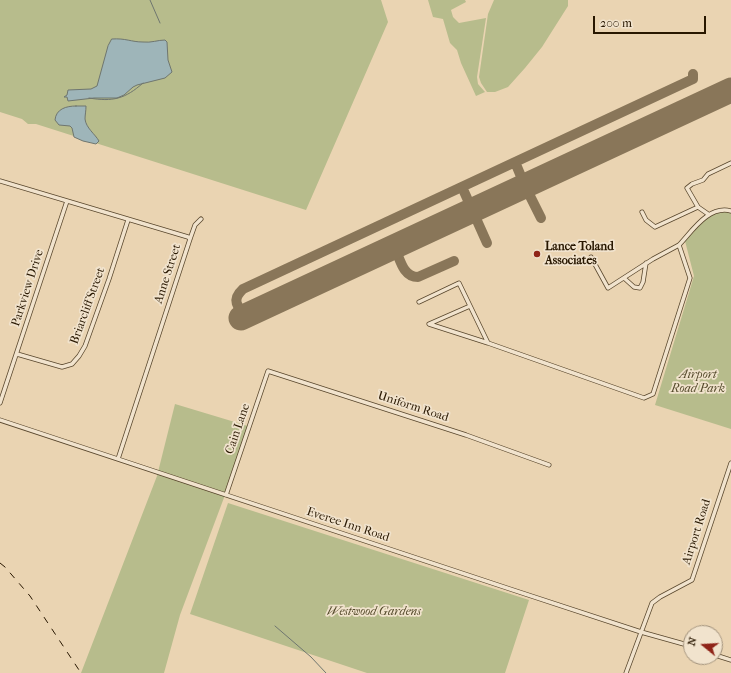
<!DOCTYPE html>
<style>
body{margin:0}
#map{position:relative;width:731px;height:673px;overflow:hidden;background:#ead4b2;font-family:"IM FELL French Canon",serif}
canvas{display:block}
.north{position:absolute;left:683px;top:625px;width:40px;height:40px;box-sizing:border-box;background:#f1e3cd;border:1px solid #a1917b;border-radius:50%;rotate:288deg;font-size:11px;font-weight:700;line-height:16px;text-align:center;color:#281700}
.north::after{content:'';display:block;margin:auto;width:14px;height:18px;background:#8f2418;clip-path:polygon(50% 0,100% 100%,50% 72%,0 100%)}
.scale{position:absolute;left:593px;top:16px;width:113px;height:18px;box-sizing:border-box;border:2px solid #281700;border-top:0;padding-left:5px;font-size:12px;line-height:14px;white-space:nowrap;color:#281700;-webkit-text-stroke:3px #f1e3cd;paint-order:stroke}
</style>
<div id="map">
<canvas width="731" height="673"></canvas>
<div class="north">N</div>
<div class="scale">200 m</div>
</div>
<script>
const ctx = document.querySelector('canvas').getContext('2d');
ctx.lineJoin = 'round';
function fill(path, color) { ctx.fillStyle = color; ctx.fill(path, 'evenodd'); }
function trace(path, color, width, dash) { ctx.strokeStyle = color; ctx.lineWidth = width; ctx.lineCap = dash ? 'butt' : 'round'; ctx.setLineDash(dash || []); ctx.stroke(path); }
function label(font, color, halo, rows, align = 'center') {
  ctx.font = font + ' "IM FELL French Canon",serif'; ctx.lineWidth = 3.5; ctx.setLineDash([]); ctx.textBaseline = 'middle'; ctx.strokeStyle = halo; ctx.fillStyle = color; for (const [text, x, y, turn = 0] of rows) {
    ctx.save(); ctx.translate(x, y); ctx.rotate((+turn || 0) * Math.PI / 180); ctx.textAlign = isNaN(turn) ? turn : align; if (halo) ctx.strokeText(text, 0, 0); ctx.fillText(text, 0, 0); ctx.restore();
  }
}
fill(new Path2D(`
 M0,0H381L388,22L306,210L36,124H28L22,119L0,112Z
 M428,0H465L466,2L451,10L453,17L459,23L486,18L477,77L478,84L485,92L476,96L461,63L457,50L450,43L443,19L433,17Z
 M494,0H568V6L542,47L525,68L508,87L495,92H487L481,83L479,77L488,14Z
 M719,210L731,211V429L655,405L694,276L685,241L706,219Z
 M175,404L248,426L225,495L180,615L164,673H81L157,476Z
 M228,503L529,600L505,673H367L190,614Z`), '#b7bc8c');
const water = new Path2D(`
 M112,39C126,38 131,42 143,42C151,43 158,40 165,40L167,42L168,60L172,72L165,78L137,85L133,87L124,95L117,98H94L68,101L67,97H64L67,95L68,90L91,89L97,86L108,46Z
 M76,106H86C86,111 85,115 85,119C86,128 95,134 99,141L96,144L83,141L74,137L72,128L70,126L59,125L55,120C56,109 66,106 76,106Z`);
fill(water, '#9eb5b9');
trace(water, '#6f766f', 1);
trace(new Path2D(`
 M150,0L160,23
 M89,98C113,102 125,99 143,83
 M275,626L311,657L326,673`), '#6f766f', 1);
trace(new Path2D(`
 M515,162L525,186L541,218
 M462,187L487,243
 M395,248C400,259 403,277 418,277L454,261
 M247,316C237,307 231,300 243,289L693,79V74`), '#897659', 10);
trace(new Path2D(`
 M241,318L731,90`), '#897659', 25);
const street = new Path2D(`
 M0,181L188,237L190,239
 M642,212L646,220L655,227L698,207
 M708,214L698,207L687,188L692,184L703,180L708,174L731,163
 M591,257L608,288L653,259L679,245
 M624,278L634,287L640,288L643,282L646,263
 M419,302L459,283L488,343L644,398L653,394L690,278L679,245C693,230 709,205 731,211
 M470,306L429,324L488,343
 M17,354L62,367L72,364L79,356L85,346L109,279L128,220
 M0,403L67,201
 M0,420L510,589L641,632L691,646
 M118,459L190,239L195,225L201,219
 M226,495L268,371L466,435L549,465
 M715,655L731,660
 M626,673L652,603L660,597L692,580L731,463`);
trace(street, '#58462c', 5);
trace(street, '#f1e3cd', 3.5);
trace(new Path2D(`
 M0,563L5,567L30,596L81,673`), '#281700', 1, [7, 7]);
for (const [x, y, r, color] of [
 [537,254,4,"#8f2418"]
]) { const dot = new Path2D(); dot.arc(x, y, r, 0, 2 * Math.PI); ctx.fillStyle = color; ctx.fill(dot); trace(dot, '#f1e3cd', 1.5); }
label('bold 12px', '#281700', '#f1e3cd', [
 ["Lance Toland",545,247],
 ["Associates",545,261]
], 'left');
label('12px', '#281700', '#f1e3cd', [
 ["Anne Street",168,274,-72],
 ["Parkview Drive",28,288,-72],
 ["Briarcliff Street",88,306,-70],
 ["Uniform Road",413,407,18],
 ["Cain Lane",238,429,-71],
 ["Everee Inn Road",348,525,18],
 ["Airport Road",697,532,-72]
]);
label('italic 12px', '#53492a', '#f1e3cd', [
 ["Airport",698,375],
 ["Road Park",698,389],
 ["Westwood Gardens",374,612]
]);
</script>
